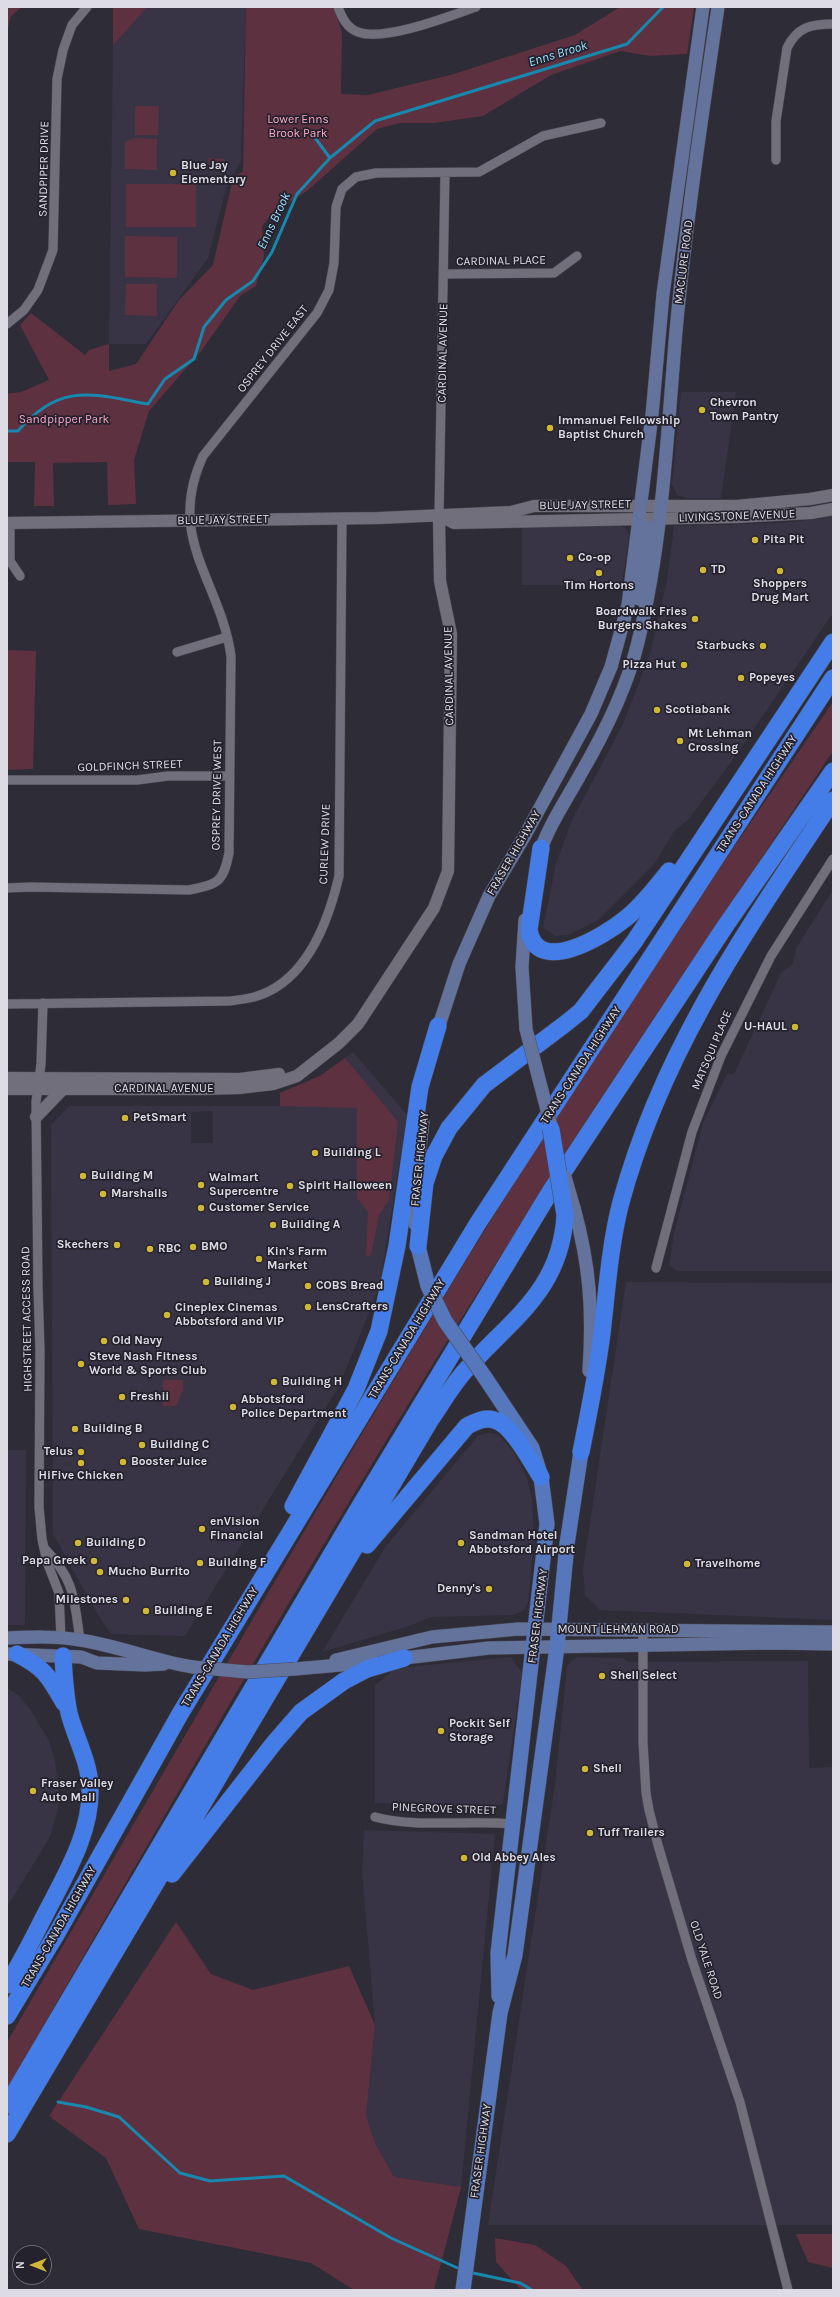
<!DOCTYPE html>
<style>
body{margin:0}
#map{position:relative;width:840px;height:2297px;overflow:hidden;background:#2e2c37;font-family:Karla,sans-serif}
canvas{display:block}
.frame{position:absolute;inset:0;border:8px solid #dddbe3;pointer-events:none}
.north{position:absolute;left:12px;top:2245px;width:40px;height:40px;box-sizing:border-box;background:#24222d;border:1px solid #6e6c76;border-radius:50%;rotate:270deg;font-size:11px;font-weight:700;line-height:16px;text-align:center;color:#dddbe3}
.north::after{content:'';display:block;margin:auto;width:14px;height:18px;background:#d0b836;clip-path:polygon(50% 0,100% 100%,50% 72%,0 100%)}
</style>
<div id="map">
<canvas width="840" height="2297"></canvas>
<div class="frame"></div>
<div class="north">N</div>
</div>
<script>
const ctx = document.querySelector('canvas').getContext('2d');
ctx.lineJoin = 'round';
function fill(path, color) { ctx.fillStyle = color; ctx.fill(path, 'evenodd'); }
function trace(path, color, width, dash) { ctx.strokeStyle = color; ctx.lineWidth = width; ctx.lineCap = dash ? 'butt' : 'round'; ctx.setLineDash(dash || []); ctx.stroke(path); }
function label(font, color, halo, rows, align = 'center') {
  ctx.font = font + ' Karla,sans-serif'; ctx.lineWidth = 3.5; ctx.setLineDash([]); ctx.textBaseline = 'middle'; ctx.strokeStyle = halo; ctx.fillStyle = color; for (const [text, x, y, turn = 0] of rows) {
    ctx.save(); ctx.translate(x, y); ctx.rotate((+turn || 0) * Math.PI / 180); ctx.textAlign = isNaN(turn) ? turn : align; if (halo) ctx.strokeText(text, 0, 0); ctx.fillText(text, 0, 0); ctx.restore();
  }
}
fill(new Path2D(`
 M147,7H246L241,161L227,185L208,258L146,344H109L113,46Z
 M681,392H736L721,498H686L677,495L672,484Z
 M833,515V613L734,758L688,820L674,831L655,863L598,920L568,935L555,936L543,928L556,864L572,820L623,724L650,654L667,580L674,526L782,523L818,519Z
 M618,525L625,528L629,535L622,585H522V526Z
 M833,890V1271H677L669,1265L674,1233L703,1123L727,1074H734L781,973L793,964L796,948Z
 M353,1052L407,1115L380,1284L369,1313L339,1386L185,1636L111,1634L98,1615L53,1534L51,1125L69,1106H280V1093L320,1076ZM213,1111V1143H191V1112Z
 M626,1282L833,1283V1620L600,1610L585,1595L583,1569Z
 M488,1433L497,1434L513,1451L527,1478L532,1500L534,1539L528,1603L523,1611L513,1615L432,1617L406,1627L322,1652L386,1546L478,1436Z
 M7,1450H26L25,1625H7Z
 M511,1657L522,1673L503,1803L495,1807L375,1803V1685L396,1668Z
 M578,1657L623,1658L628,1662L808,1661L809,1768L833,1767V2225H488L555,1784L567,1667L572,1660Z
 M7,1688L18,1695L30,1709L49,1741L55,1760L60,1801L50,1837L7,1907Z
 M364,1830L495,1834L461,2187L394,2177L376,2145L366,2116L375,2025L362,1872Z`), '#383445');
fill(new Path2D(`
 M7,7H22L11,16L7,33Z
 M113,7H147L113,46Z
 M246,7H334L342,33L341,94L368,95L454,74L575,35L620,7H694L687,54L650,56L620,51L551,75L483,116L434,123H400L377,129L307,191L274,212L262,226L264,256L256,286L240,296L202,350L149,411L134,460L136,504L108,505L107,462L53,463L54,506H34L35,462H7V394L21,392L49,380L20,325L31,313L85,355L89,350L109,344V371L136,364L179,300L213,265L233,178L243,171Z
 M135,106H159L158,135H135Z
 M134,138L157,139V170L125,169V142Z
 M209,158L225,159V166L209,168Z
 M126,184H196V227H126Z
 M125,236L177,237V278L125,277Z
 M126,284H157V316L125,315Z
 M7,650L36,651L33,769L7,770Z
 M833,702V751C682,976 531,1202 390,1434C259,1650 133,1870 7,2089V2042C144,1807 279,1571 419,1338C549,1121 690,910 833,702Z
 M345,1058L398,1122L389,1200L379,1215L371,1255L366,1257L368,1212L357,1198V1108L280,1106V1093L320,1076Z
 M163,1380H183V1390L176,1406H163Z
 M176,1922L211,1974L253,1990L349,1966L375,2025L366,2116L376,2145L394,2177L461,2187L434,2290H354L311,2263L139,2229L106,2158L49,2116Z
 M796,2234H833V2268L808,2262Z
 M495,2238L535,2245L566,2266L583,2290H521L496,2262Z`), '#5e3140');
trace(new Path2D(`
 M310,131L330,158
 M7,431H18C60,382 92,394 148,404L165,379L194,359L204,327L226,300L253,281L272,252L297,194L330,158L375,121L627,44L663,7
 M58,2102L86,2107L119,2117L180,2173L210,2181L284,2176L391,2238L462,2270
 M473,2273L520,2283L532,2290`), '#1788b0', 3);
const minor = new Path2D(`
 M338,7C342,18 347,28 358,32C384,42 450,16 476,7
 M776,160V121L787,48C797,27 811,24 833,24
 M444,274L554,273L577,256
 M7,324L24,310L38,290L53,250L57,79L63,50L72,25L87,7
 M439,515L445,174
 M10,523V561L20,576
 M177,652L227,637
 M7,780H137L168,776H230
 M7,888L31,887L189,890C218,884 223,883 229,853L231,656C220,579 165,539 203,456L317,313L329,290L334,263L336,207L342,189L356,177L376,173L479,172L543,136L601,123
 M43,1003L41,1064L36,1102L38,1287L40,1351L39,1507L42,1539L47,1562L59,1593L61,1638
 M7,1004L230,1001C238,1000 246,999 254,997C305,983 328,923 339,876L342,519
 M656,1268L692,1132L721,1056L771,956L833,859
 M45,1549C75,1580 74,1599 80,1640
 M643,1630V1742L646,1793L649,1810L658,1845L692,1960L740,2102L788,2290
 M375,1817C415,1828 469,1820 512,1824`);
const tertiary = new Path2D(`
 M439,515L454,523L736,517L811,513L833,509
 M7,523L379,518L511,512L534,506H737L810,499L833,495
 M7,1078L240,1079L279,1074
 M7,1089H202L239,1088L273,1084L297,1076L339,1043L358,1024L434,908L448,871L451,634L440,581L439,515
 M36,1117L63,1089`);
const secondary = new Path2D(`
 M639,599L647,527
 M538,858C547,828 565,802 580,775C604,734 627,688 638,642C663,540 667,435 676,331C686,223 702,115 718,7
 M525,920L522,967L526,1029
 M436,1035L459,964L489,896L524,837L591,714L611,667L628,605L652,415L663,294L703,7
 M574,1208C590,1265 593,1312 589,1371
 M415,1224L414,1198L423,1122
 M7,1638C31,1637 56,1636 80,1640C119,1646 155,1661 193,1667
 M7,1654L81,1657L97,1663L145,1665L164,1664
 M396,1659L489,1648L771,1643L833,1644
 M336,1660L432,1637L518,1629L833,1632
 M295,1669L374,1662`);
const primary = new Path2D(`
 M418,1246L428,1286
 M484,1376L532,1448L541,1477L547,1524L498,1953L499,1996
 M463,2290L500,2013L515,1955L557,1647L567,1544L581,1452`);
const motorway = new Path2D(`
 M541,848L529,930C537,977 604,936 625,919C642,906 656,887 669,871
 M418,1246L425,1183L434,1156L449,1128L484,1085L565,1024L581,1011L594,994L634,942L833,642
 M581,1452C589,1412 597,1373 602,1333C607,1290 610,1244 621,1202C663,1048 746,931 833,800
 M293,1506L356,1389L379,1331L397,1246L420,1087L438,1026
 M367,1545L467,1426C475,1422 484,1417 494,1420C512,1424 531,1462 541,1477
 M17,1654C45,1668 49,1677 64,1703
 M172,1874L274,1743L301,1712L344,1681L367,1669L404,1658
 M7,1985C22,1961 34,1936 47,1911C67,1872 92,1831 90,1786C89,1761 75,1737 69,1713C65,1694 64,1676 63,1656
 M7,2016L57,1933L180,1714L478,1223L833,678
 M7,2105L357,1511L550,1192L726,925L833,771
 M7,2134L431,1419C442,1403 452,1386 464,1372C510,1320 561,1291 565,1215`);
trace(minor, '#4a4851', 10);
trace(tertiary, '#4a4851', 13);
trace(secondary, '#4a4851', 14);
trace(primary, '#4a4851', 16);
trace(motorway, '#4a4851', 18);
trace(minor, '#726f7c', 9);
trace(tertiary, '#726f7c', 12);
trace(secondary, '#64739c', 13);
trace(primary, '#5677bc', 15);
trace(motorway, '#447de7', 17);
const secondaryBridge = new Path2D(`
 M526,1029L554,1137
 M565,1177L574,1208
 M193,1667L247,1672L295,1669`);
const primaryBridge = new Path2D(`
 M428,1286L445,1321L484,1376`);
const motorwayBridge = new Path2D(`
 M551,1129L565,1215`);
trace(secondaryBridge, '#4a4851', 14, []);
trace(primaryBridge, '#4a4851', 16, []);
trace(motorwayBridge, '#4a4851', 18, []);
trace(secondaryBridge, '#64739c', 13);
trace(primaryBridge, '#5677bc', 15);
trace(motorwayBridge, '#447de7', 17);
for (const [x, y, r, color] of [
 [173,173,4,"#d0b836"],
 [702,410,4,"#d0b836"],
 [550,428,4,"#d0b836"],
 [755,540,4,"#d0b836"],
 [570,558,4,"#d0b836"],
 [703,570,4,"#d0b836"],
 [780,571,4,"#d0b836"],
 [599,573,4,"#d0b836"],
 [695,619,4,"#d0b836"],
 [763,646,4,"#d0b836"],
 [684,665,4,"#d0b836"],
 [741,678,4,"#d0b836"],
 [657,710,4,"#d0b836"],
 [680,741,4,"#d0b836"],
 [795,1027,4,"#d0b836"],
 [125,1118,4,"#d0b836"],
 [315,1153,4,"#d0b836"],
 [83,1176,4,"#d0b836"],
 [201,1185,4,"#d0b836"],
 [290,1186,4,"#d0b836"],
 [103,1194,4,"#d0b836"],
 [201,1208,4,"#d0b836"],
 [273,1225,4,"#d0b836"],
 [117,1245,4,"#d0b836"],
 [193,1247,4,"#d0b836"],
 [150,1249,4,"#d0b836"],
 [259,1259,4,"#d0b836"],
 [206,1282,4,"#d0b836"],
 [308,1286,4,"#d0b836"],
 [308,1307,4,"#d0b836"],
 [167,1315,4,"#d0b836"],
 [104,1341,4,"#d0b836"],
 [81,1364,4,"#d0b836"],
 [274,1382,4,"#d0b836"],
 [122,1397,4,"#d0b836"],
 [233,1407,4,"#d0b836"],
 [75,1429,4,"#d0b836"],
 [142,1445,4,"#d0b836"],
 [81,1452,4,"#d0b836"],
 [123,1462,4,"#d0b836"],
 [81,1463,4,"#d0b836"],
 [202,1529,4,"#d0b836"],
 [78,1543,4,"#d0b836"],
 [461,1543,4,"#d0b836"],
 [94,1561,4,"#d0b836"],
 [200,1563,4,"#d0b836"],
 [687,1564,4,"#d0b836"],
 [100,1572,4,"#d0b836"],
 [489,1589,4,"#d0b836"],
 [126,1600,4,"#d0b836"],
 [146,1611,4,"#d0b836"],
 [602,1676,4,"#d0b836"],
 [441,1731,4,"#d0b836"],
 [585,1769,4,"#d0b836"],
 [33,1791,4,"#d0b836"],
 [590,1833,4,"#d0b836"],
 [464,1858,4,"#d0b836"]
]) { const dot = new Path2D(); dot.arc(x, y, r, 0, 2 * Math.PI); ctx.fillStyle = color; ctx.fill(dot); trace(dot, '#24222d', 1.5); }
label('12px', '#ffa4c0', '#24222d', [
 ["Lower Enns",298,120],
 ["Brook Park",298,134],
 ["Sandpipper Park",64,420]
]);
label('bold 12px', '#dddbe3', '#24222d', [
 ["Blue Jay",181,166],
 ["Elementary",181,180],
 ["Chevron",710,403],
 ["Town Pantry",710,417],
 ["Immanuel Fellowship",558,421],
 ["Baptist Church",558,435],
 ["Pita Pit",763,540],
 ["Co-op",578,558],
 ["TD",711,570],
 ["Shoppers",780,584,"center"],
 ["Drug Mart",780,598,"center"],
 ["Tim Hortons",599,586,"center"],
 ["Boardwalk Fries",687,612,"right"],
 ["Burgers Shakes",687,626,"right"],
 ["Starbucks",755,646,"right"],
 ["Pizza Hut",676,665,"right"],
 ["Popeyes",749,678],
 ["Scotiabank",665,710],
 ["Mt Lehman",688,734],
 ["Crossing",688,748],
 ["U-HAUL",787,1027,"right"],
 ["PetSmart",133,1118],
 ["Building L",323,1153],
 ["Building M",91,1176],
 ["Walmart",209,1178],
 ["Supercentre",209,1192],
 ["Spirit Halloween",298,1186],
 ["Marshalls",111,1194],
 ["Customer Service",209,1208],
 ["Building A",281,1225],
 ["Skechers",109,1245,"right"],
 ["BMO",201,1247],
 ["RBC",158,1249],
 ["Kin's Farm",267,1252],
 ["Market",267,1266],
 ["Building J",214,1282],
 ["COBS Bread",316,1286],
 ["LensCrafters",316,1307],
 ["Cineplex Cinemas",175,1308],
 ["Abbotsford and VIP",175,1322],
 ["Old Navy",112,1341],
 ["Steve Nash Fitness",89,1357],
 ["World & Sports Club",89,1371],
 ["Building H",282,1382],
 ["Freshii",130,1397],
 ["Abbotsford",241,1400],
 ["Police Department",241,1414],
 ["Building B",83,1429],
 ["Building C",150,1445],
 ["Telus",73,1452,"right"],
 ["Booster Juice",131,1462],
 ["HiFive Chicken",81,1476,"center"],
 ["enVision",210,1522],
 ["Financial",210,1536],
 ["Sandman Hotel",469,1536],
 ["Abbotsford Airport",469,1550],
 ["Building D",86,1543],
 ["Papa Greek",86,1561,"right"],
 ["Building F",208,1563],
 ["Travelhome",695,1564],
 ["Mucho Burrito",108,1572],
 ["Denny's",481,1589,"right"],
 ["Milestones",118,1600,"right"],
 ["Building E",154,1611],
 ["Shell Select",610,1676],
 ["Pockit Self",449,1724],
 ["Storage",449,1738],
 ["Shell",593,1769],
 ["Fraser Valley",41,1784],
 ["Auto Mall",41,1798],
 ["Tuff Trailers",598,1833],
 ["Old Abbey Ales",472,1858]
], 'left');
label('12px', '#dddbe3', '#24222d', [
 ["SANDPIPER DRIVE",44,169,-89],
 ["CARDINAL PLACE",501,261,-1],
 ["MACLURE ROAD",684,262,-83],
 ["OSPREY DRIVE EAST",273,349,-52],
 ["CARDINAL AVENUE",443,353,-89],
 ["BLUE JAY STREET",585,505,-1],
 ["LIVINGSTONE AVENUE",737,516,-2],
 ["BLUE JAY STREET",223,520,-1],
 ["CARDINAL AVENUE",449,676,-91],
 ["GOLDFINCH STREET",130,766,-2],
 ["TRANS-CANADA HIGHWAY",757,794,-57],
 ["OSPREY DRIVE WEST",217,795,-89],
 ["CURLEW DRIVE",325,844,-88],
 ["FRASER HIGHWAY",514,853,-60],
 ["MATSQUI PLACE",712,1050,-67],
 ["TRANS-CANADA HIGHWAY",581,1065,-57],
 ["CARDINAL AVENUE",164,1089],
 ["FRASER HIGHWAY",420,1159,-84],
 ["HIGHSTREET ACCESS ROAD",27,1319,-91],
 ["TRANS-CANADA HIGHWAY",407,1339,-59],
 ["FRASER HIGHWAY",538,1616,-83],
 ["MOUNT LEHMAN ROAD",618,1630],
 ["TRANS-CANADA HIGHWAY",220,1647,-59],
 ["PINEGROVE STREET",444,1809,2],
 ["TRANS-CANADA HIGHWAY",59,1927,-60],
 ["OLD YALE ROAD",706,1960,72],
 ["FRASER HIGHWAY",481,2151,-82]
]);
label('italic 13px', '#97deff', '#24222d', [
 ["Enns Brook",558,54,-17],
 ["Enns Brook",274,221,-65]
]);
</script>
